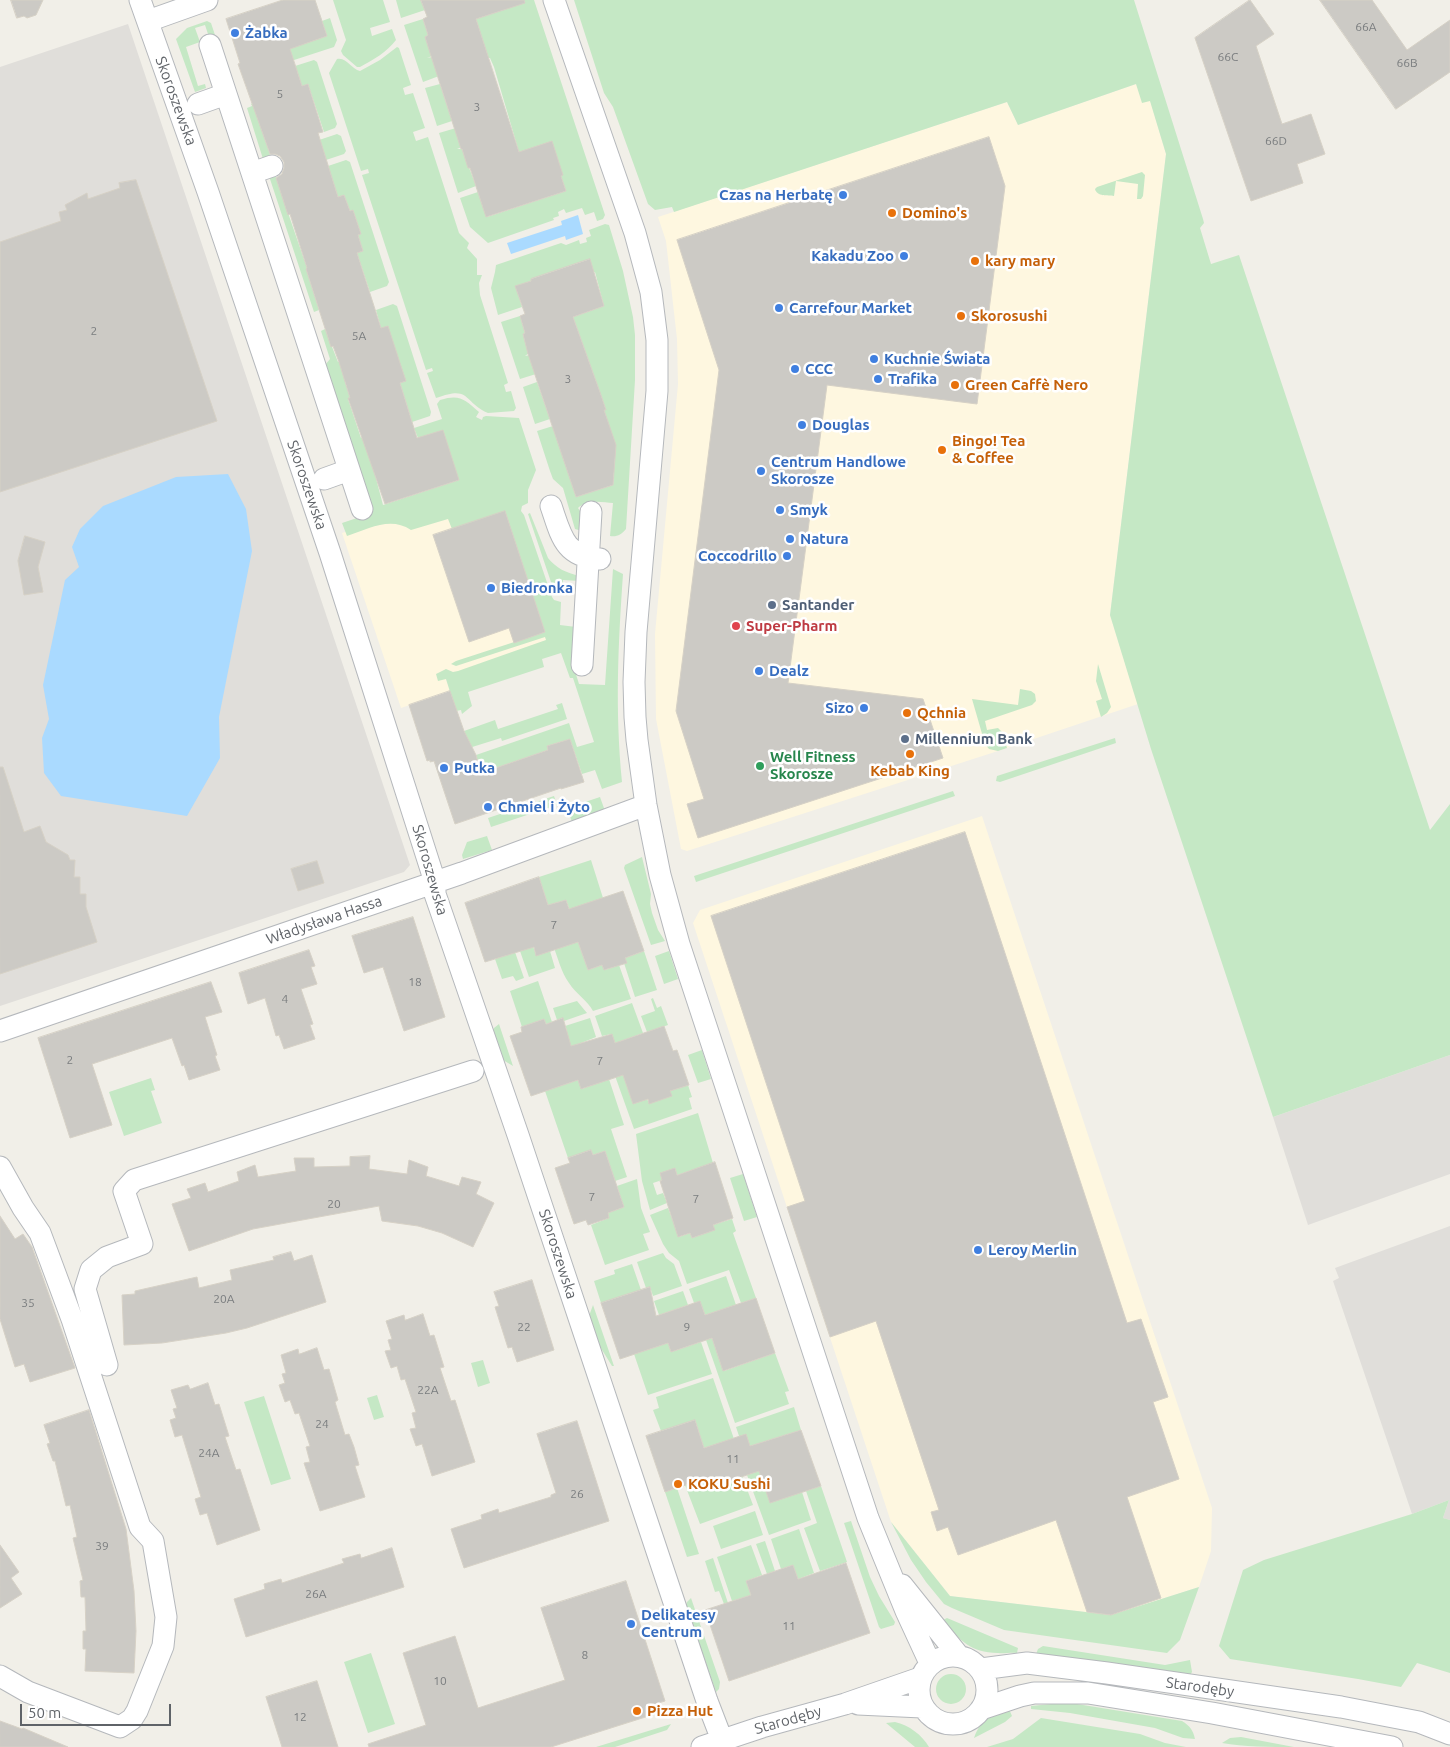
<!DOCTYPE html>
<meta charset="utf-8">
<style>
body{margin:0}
#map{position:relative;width:1450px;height:1747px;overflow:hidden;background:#f1efe8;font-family:Ubuntu,sans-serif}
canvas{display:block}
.scale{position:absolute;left:20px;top:1704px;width:151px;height:22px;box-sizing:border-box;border:2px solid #5f6368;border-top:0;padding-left:6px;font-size:15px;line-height:18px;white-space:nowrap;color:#5f6368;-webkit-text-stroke:4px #fff;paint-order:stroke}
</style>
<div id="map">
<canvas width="1450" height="1747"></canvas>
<div class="scale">50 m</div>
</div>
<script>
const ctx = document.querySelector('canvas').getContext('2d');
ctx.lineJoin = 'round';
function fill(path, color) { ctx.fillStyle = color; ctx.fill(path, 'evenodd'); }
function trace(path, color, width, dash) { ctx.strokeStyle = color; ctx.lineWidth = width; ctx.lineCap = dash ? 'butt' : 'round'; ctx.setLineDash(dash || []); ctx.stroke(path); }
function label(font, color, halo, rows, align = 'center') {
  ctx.font = font + ' Ubuntu,sans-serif'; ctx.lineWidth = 5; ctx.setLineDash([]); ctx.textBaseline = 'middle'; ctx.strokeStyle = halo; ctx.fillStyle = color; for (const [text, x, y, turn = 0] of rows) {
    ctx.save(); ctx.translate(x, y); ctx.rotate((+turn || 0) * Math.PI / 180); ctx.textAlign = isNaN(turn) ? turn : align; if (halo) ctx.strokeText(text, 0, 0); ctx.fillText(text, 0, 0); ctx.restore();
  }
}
fill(new Path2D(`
 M1136,84L1150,100L1166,154L1110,615L1138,704L998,751L687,851L681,849L656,719L655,634L678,384L677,339L666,241L658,217L1007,102L1018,125Z
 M508,479L559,637L446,679L450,691L401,708L342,533Z
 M982,816L1212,1508L1211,1551L1199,1587L1111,1615L950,1596L891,1522L693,923L700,910Z`), '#fef7e0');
fill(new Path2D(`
 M128,24L410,865L404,872L0,1006V67Z
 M1450,1055V1174L1308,1225L1273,1117Z
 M1450,1226V1520L1443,1518L1449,1500L1412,1514L1333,1281L1339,1278L1335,1268Z`), '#e0deda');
fill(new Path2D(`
 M333,0H383L390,22L370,28L372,36L392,29L396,40C387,52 373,60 360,67H357L343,55L341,51L346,40Z
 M396,0H421L425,10L401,18Z
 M504,0H534L605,215L603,219L597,221L594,212L585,215L582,208L566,213L564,209L558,212L559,216L553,218L554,220L488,243L470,227L460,198L478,192L487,217L566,191L561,176L519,152L494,67L490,58H488L476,19L506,9Z
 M574,0H1134L1203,219L1204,223L1200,228L1211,264L1239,255L1430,830L1450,804V1055L1273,1117L1151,749L1110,615L1166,154L1150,101L1142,103L1136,84L1018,125L1007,102L674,212L672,207L655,210L648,204L613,107L604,93Z
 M330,18L337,40L334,47L291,61L287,49L327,36L322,21Z
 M423,19L428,35L425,37L432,56L427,58L432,57L439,76L423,82L404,25Z
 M207,21L211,23L216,38L210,40L205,25L195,28L200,42L186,47L198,86L205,84L206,88L195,92L176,39L187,28Z
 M397,47L399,48L411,85L403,88L405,95L413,93L425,128L413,132L416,141L428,137L459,233L469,243L467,248L477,259V275H482L479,283L480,295L508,383L504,385L506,392L511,391L516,408L514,411L488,413C462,401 471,385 436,398L427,373L433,371L432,368L426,370L362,175L369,173L368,169L361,171L329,73L337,59C347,57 351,69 360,71L380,60Z
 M314,60L317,62L337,124L335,128L324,132L308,84L302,86L295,66Z
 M440,84L452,121L437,126L425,88Z
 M253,103L270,155L268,156L269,157L263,159L247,108L252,106L251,104Z
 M456,128L462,147L457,149H462L476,186L458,193L439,133Z
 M337,134L341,136L346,151L344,154L326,160L319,140Z
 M346,160L350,162L389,282L387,286L370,292L357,253L363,251L358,235L361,234L353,210L350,211L344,195L338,197L328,166Z
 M1142,172L1145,175L1143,196L1141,199H1137L1138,184L1116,181L1114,196C1108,195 1097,197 1095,189L1097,187Z
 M275,175L307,268L306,269L319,310L314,312L269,176Z
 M605,224L609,225L623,271L633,317L635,335V380L626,529C621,535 617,537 610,536L613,503C602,502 587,499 578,508L580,511L583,509L582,531L575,529L563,488L553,479L550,471L537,431L553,426L576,497L613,485L615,450L604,410H606L603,401L573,317L604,306L595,272L593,273L589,261L590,259L531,279V281L516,287L522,307L498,315L491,288L495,272L496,265L561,243L566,245L579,240L580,244L587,242L586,238L591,236L589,230Z
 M393,304L397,306L431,412L430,416L412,422L400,383L405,381L381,328L376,310Z
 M520,316L525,333L523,334L529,353L525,356L530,355L536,374L520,379L501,322Z
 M325,329L338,362H340L346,381L345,382L350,398L348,399L361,438L365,437L383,505L459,480L418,438L414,428L442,419L437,404L440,400C460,394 464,399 479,412L476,417L482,420L483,417L486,416L519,418L536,470L528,490V503L522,506L521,511L524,515L552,597L554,600L561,602L560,625L576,627L574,668L579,684L605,685L613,569L623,574C618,646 615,710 622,782L602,789L595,770L582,774L570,739L547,746L548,750L481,773L476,755L569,723L577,747L594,742L573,678H570L561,653L542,659L544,667L468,692L472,706L462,714L461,710L456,711L446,679L438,681L436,674L446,669L453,672L458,671L546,640L545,637L456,666L451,664L456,661L545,632L505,512L452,529L448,519L411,530C390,516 369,529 347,536L342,523L372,513L325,365L330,359L321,331Z
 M537,382L550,419L535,424L523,387Z
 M530,513L548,558C556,568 566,573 580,576V581L563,580L562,595L556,593L553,588L528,514Z
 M1098,664L1111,707L1107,713L1101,717L1096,701L1102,699L1096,681Z
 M1020,689L1031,691L1035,694L1036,701L1032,705L985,721L987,730L998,728L1002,732L1007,748L998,751L989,749L985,744L972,699L1018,705Z
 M562,703L567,719L502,741L501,738L469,748L464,731L495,720L498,729L558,709L556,705Z
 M1115,738L1116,743L1000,782L996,781L997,776Z
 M953,791L955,796L696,882L694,876Z
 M554,796L557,805L491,827L488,818Z
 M600,797L605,811L572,822L567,808Z
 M487,836L492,850L463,859L462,855L467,842Z
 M642,857L651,894L650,904L652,913L658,930L665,941L651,945L624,868L625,865Z
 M591,860L603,898L571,913L566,900L548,905L539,877Z
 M578,942L588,970L602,965L605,970L619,965L631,999L593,1011C587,1000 576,994 569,983C561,972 558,958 553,945Z
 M533,946L536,955L550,951L555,968L529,977L520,951Z
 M644,951L657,990L635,997L624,963L625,958Z
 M669,951L678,979L664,984L655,956Z
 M515,952L524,978L516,981L513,976L502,979L495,959Z
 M538,981L552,1022L546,1024L544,1019L522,1027L510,991Z
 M653,998L657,1008L661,1006L668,1025L647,1032L641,1016L655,1011L651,999Z
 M577,1001L587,1013L564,1021L562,1018L557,1020L553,1008Z
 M632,1003L643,1033L621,1041L616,1047L611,1034L602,1036L595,1016Z
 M590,1018L596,1037L566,1049L564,1031L567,1030L565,1026Z
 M499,1024L513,1066L503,1060L493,1031L494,1028Z
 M702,1050L711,1079L698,1083L688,1055Z
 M622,1071L647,1099L649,1103L670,1091L688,1085L692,1097L689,1098L692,1109L634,1129L614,1073Z
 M608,1076L624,1125L611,1129L627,1177L615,1181L605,1151L593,1155L591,1150L568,1158L545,1091L578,1080L582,1089L595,1084Z
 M151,1078L155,1090L151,1091L162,1123L124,1136L109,1092Z
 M698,1113L713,1163L677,1175L675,1168L662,1180L653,1183L657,1195L663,1193L667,1203L650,1210L642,1181L636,1134Z
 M743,1174L757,1217L744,1221L730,1178Z
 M637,1179L641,1208L650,1232L643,1234L649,1250L605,1265L591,1225L609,1218L608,1213L624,1207L617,1186Z
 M668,1208L679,1237L690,1233L692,1238L714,1230L713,1225L732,1219L736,1231L733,1233L756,1298L741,1303L729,1270L687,1284L679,1261L669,1253L663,1244L650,1215Z
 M663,1253L666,1258L674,1264L682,1286L653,1296L650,1287L646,1288L637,1262Z
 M632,1264L641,1290L601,1303L594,1281L615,1274L614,1270Z
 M726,1276L736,1305L705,1315L700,1302L694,1303L689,1289Z
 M683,1291L688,1305L659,1315L654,1301Z
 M593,1305L614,1366H612L599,1345L589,1316Z
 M712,1338L724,1371L775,1353L789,1391L785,1392L789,1404L735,1423L706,1340Z
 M701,1342L712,1374L648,1395L634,1354L668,1343L671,1352Z
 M483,1360L490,1383L478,1387L471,1363Z
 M713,1378L734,1439L704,1448L695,1420L661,1431L653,1410L659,1408L656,1397Z
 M377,1395L384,1417L374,1420L367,1398Z
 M264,1396L291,1479L271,1485L244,1402Z
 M794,1407L801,1430L750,1446L739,1436L736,1427Z
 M759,1470L802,1492L811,1520L769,1535L747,1475Z
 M713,1476L717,1485L742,1476L753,1505L700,1524L685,1485Z
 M821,1486L847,1562L820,1571L804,1528L817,1523L806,1491Z
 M677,1488L699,1554L687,1557L665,1492Z
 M1449,1500L1443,1518L1450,1520V1673L1417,1663L1401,1687L1358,1679L1230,1659L1219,1646L1243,1570L1264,1560L1412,1514Z
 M755,1511L763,1535L721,1549L713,1526Z
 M851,1521L870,1577L879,1596L895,1622L894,1625L881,1629L879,1627L844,1523Z
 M891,1522L950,1596L1111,1615L1199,1587L1180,1640L1167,1653L1004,1630L952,1608L944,1604L926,1582L911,1560Z
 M799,1529L814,1573L798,1579L793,1565L781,1569L771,1539Z
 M765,1541L775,1571L767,1574L756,1544Z
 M751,1545L762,1575L746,1581L751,1595L732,1601L717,1557Z
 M713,1558L728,1603L724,1604L719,1591L715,1592L705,1561Z
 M691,1598L720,1682L719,1689L716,1692L686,1605L687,1602Z
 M947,1618L1018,1648L1017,1653C1011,1652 1005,1654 998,1653C970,1652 960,1641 943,1620Z
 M1043,1646L1165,1665L1190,1660L1192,1672L1190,1675L1036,1654L1038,1649Z
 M371,1653L395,1724L368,1733L344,1662Z
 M936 1689a15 15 0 1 1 30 0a15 15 0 1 1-30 0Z
 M1061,1703L1077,1704L1182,1721C1190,1726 1193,1730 1195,1739L1183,1738L1155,1728L1070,1713L1031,1709V1706Z
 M1009,1709L1012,1716L1005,1722L974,1738C981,1719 990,1714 1009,1709Z
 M1041,1718L1140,1734L1165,1743L1186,1747H987L1013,1739Z
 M895,1722C909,1725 922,1735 929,1747H915L886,1723Z
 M671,1724L667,1730L615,1747H596Z
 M1241,1737L1294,1747C1271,1747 1243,1747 1222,1743L1230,1738Z`), '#c5e8c5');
fill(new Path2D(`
 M578,215L583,234L566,240L565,236L511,254L507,243L562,225L561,221Z
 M228,474L246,509L252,551L219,717L220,758L187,816L61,796L44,773L42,738L49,719L43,685L65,580L79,567L72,547L80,529L103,506L176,477Z`), '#aadaff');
const building = new Path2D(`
 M11,0H43L36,15L27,18L24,16L17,18Z
 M283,0H315L327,36L290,49L302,86L308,84L323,132L318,133L338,197L344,195L350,211L353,210L361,234L358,235L363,251L357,253L381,328L388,326L400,363L406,381L400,383L417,438L443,430L459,480L385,504L348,398H350L339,362L333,346L331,347L306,269L307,268L290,214L288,215L276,178L282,174L284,168V162L280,156L275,154H270L238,64L240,63L226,19Z
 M421,0H524L525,3L476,19L519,152L552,141L563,175L561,176L566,191L486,217L470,168H468L462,149H461L431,56L425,37L428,35L423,19L427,17Z
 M1250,0L1274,34L1256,46L1282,124L1311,114L1325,154L1297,164L1303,183L1251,201L1195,38Z
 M1320,0H1372L1407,50L1450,20V72L1396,109Z
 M989,137L1005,186L977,404L827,385L788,683L923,699L943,758L698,838L687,804L704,799L676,711L719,370L677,240Z
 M136,180L217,421L0,492V242L61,221L59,212L67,210L65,205L87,193L88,199L120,188L119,183Z
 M590,259L604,306L573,317L601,395L606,410H604L616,445L613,485L576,497L528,354L523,334L525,333L520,316L525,314L515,286L531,281V279Z
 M505,511L545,632L514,643L509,628L469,642L433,535Z
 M25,536L45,542L38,567L43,592L24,595L18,561Z
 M450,691L464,731L476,755L481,773L548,750L547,746L570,739L584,782L561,789V788L455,824L434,761L430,762V760L427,761L409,705Z
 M0,767H3L24,832L40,826L46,842L68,855L70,860H75L74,877H80V894H86V907L97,942L0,974Z
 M965,832L1127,1323L1141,1319L1168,1397L1153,1402L1179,1479L1127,1497L1161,1598L1111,1615L1087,1612L1056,1520L958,1555L948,1527L937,1531L931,1512L939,1510L876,1321L830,1337L787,1207L805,1201L711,916Z
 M317,861L324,883L298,891L291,869Z
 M539,877L548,905L566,900L569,909L623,891L644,951L625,958L627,963L604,970L602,965L588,970L578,942L536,956L534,947L485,962L465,903Z
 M413,917L445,1017L404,1031L383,967L364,973L352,936Z
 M309,950L315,966L311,967L317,984L301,989L313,1024L310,1025L315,1039L284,1049L279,1035L276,1036L265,998L248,1004L239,973Z
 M211,982L222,1012L205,1017L217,1055L215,1056L220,1070L189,1080L184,1065L182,1066L172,1038L92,1064L112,1125L70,1138L38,1038Z
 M563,1018L571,1046L612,1034L615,1043L664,1026L673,1051L677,1050L689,1085L670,1091L672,1096L649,1104L648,1099L633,1104L623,1075L581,1089L578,1080L531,1096L510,1036L522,1032L521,1027L544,1019L546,1024Z
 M591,1150L593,1155L605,1151L624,1207L608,1213L609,1218L588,1225L586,1220L574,1224L555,1168L570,1163L568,1158Z
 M370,1156L369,1169L407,1174L409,1160L428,1167L426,1176L459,1186L462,1177L481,1182L476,1194L494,1203L473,1247L442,1233L418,1226L382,1221L379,1206L253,1229L189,1251L172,1204L191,1198L187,1189L205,1183L208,1192L239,1181L237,1172L255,1165L258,1177L296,1171L294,1158H314V1167L350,1166V1157Z
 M715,1162L733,1218L713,1225L715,1230L692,1238L690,1233L678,1237L660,1181L662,1180L660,1173L675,1168L677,1175Z
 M0,1216L15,1239L23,1234L32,1247L75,1368L30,1382L24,1364L15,1367L0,1319Z
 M291,1252L294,1261L312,1255L326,1302L247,1328L226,1333L162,1343L124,1345L122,1295L135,1294V1291L197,1277L199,1288L232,1280L230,1270L274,1260L273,1257Z
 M532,1280L554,1350L517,1362L512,1347L508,1348L495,1307L499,1306L494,1292Z
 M650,1287L656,1316L700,1301L705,1315L756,1298L775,1353L723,1371L712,1338L671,1352L668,1343L620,1359L601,1303Z
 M423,1314L430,1336L434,1335L444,1367L440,1368L451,1401L455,1400L475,1462L432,1476L422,1444L416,1446L410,1429L416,1428L412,1413L416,1412L405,1379L401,1380L397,1366L391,1368L385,1351L391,1350L388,1340L392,1339L386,1321L404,1315L405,1320Z
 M317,1348L324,1370L329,1369L338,1400L335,1402L345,1435L349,1434L354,1447L359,1465L355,1466L365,1497L320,1511L304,1463L310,1462L306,1447L310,1446L299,1413L295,1414L290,1400L285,1402L279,1385L285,1383L282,1374L286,1373L281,1355L298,1349L299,1354Z
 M208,1383L215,1405L219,1404L229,1436L225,1437L236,1470L240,1469L260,1530L217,1545L207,1513L200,1515L195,1499L201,1497L182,1435L175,1437L170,1420L176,1418L173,1409L177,1408L171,1390L188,1385L190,1389Z
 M89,1410L126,1529L134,1591L136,1631L134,1673L85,1671L86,1649H83V1631H86L85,1597H81L80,1581L83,1580L73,1538L77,1537L70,1505L66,1506L55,1461H53L47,1444L50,1443L44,1425Z
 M695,1420L704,1448L746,1434L750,1446L801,1430L821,1486L770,1503L759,1471L717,1485L713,1476L665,1492L646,1436Z
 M577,1421L609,1521L464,1568L451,1529L482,1519L481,1515L498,1509L499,1513L551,1497V1495L556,1493L537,1434Z
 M0,1545L19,1572L11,1578L22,1594L0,1608Z
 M392,1548L404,1587L246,1637L234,1599L265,1589L264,1584L281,1579L282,1583L344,1563L342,1559L360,1554L361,1558Z
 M846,1563L870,1633L729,1681L705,1610L751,1595L746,1581L793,1565L798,1579Z
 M626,1581L665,1701L652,1705L655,1714L551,1747H369L368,1744L426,1725L403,1653L455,1636L478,1708L565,1680L541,1608Z
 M317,1681L338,1747H282L266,1697Z
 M0,1721L22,1729L23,1728L68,1747H0Z`);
fill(building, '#cccac5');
trace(building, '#d6d1c6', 1);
const street = new Path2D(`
 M140,0L208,192L330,553L435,882V894L518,1135L707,1701L722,1740
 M554,0L635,233L651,292L657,340V391L636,632L634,682L635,717L637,740L646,805L660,875L679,944L868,1518L906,1611L930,1663
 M148,21L207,0
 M210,45L362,509
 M198,104L226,94
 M252,173L272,166
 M324,479L349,470
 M551,506C561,535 564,557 600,559
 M582,665L591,512
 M0,1031L462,873L646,805
 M0,1167L23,1208L40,1233L49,1257L72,1319L140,1527L153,1541L166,1617L163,1646L137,1711L132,1719L120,1727L28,1692L0,1676
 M107,1365L85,1289L91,1270L107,1257L142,1244L124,1191L134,1180L473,1071
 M902,1585L958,1655
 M919 1690a34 34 0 1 1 68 0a34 34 0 1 1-68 0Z
 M981,1669L1027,1663L1107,1673L1341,1707L1419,1722L1450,1734
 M858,1704L922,1707
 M981,1709L1020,1696L1034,1693H1088L1212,1713L1392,1747
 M702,1747L762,1727L845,1704L920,1678`);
trace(street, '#b5b8bc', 23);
trace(street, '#fff', 21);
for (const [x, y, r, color] of [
 [235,33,5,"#3f7fe0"],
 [843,195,5,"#3f7fe0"],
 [892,213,5,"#e8710a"],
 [904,256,5,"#3f7fe0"],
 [975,261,5,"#e8710a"],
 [779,308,5,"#3f7fe0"],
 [961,316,5,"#e8710a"],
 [874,359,5,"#3f7fe0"],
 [795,369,5,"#3f7fe0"],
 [878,379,5,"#3f7fe0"],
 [955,385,5,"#e8710a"],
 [802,425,5,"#3f7fe0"],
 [942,450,5,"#e8710a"],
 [761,471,5,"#3f7fe0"],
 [780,510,5,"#3f7fe0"],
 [790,539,5,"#3f7fe0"],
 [787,556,5,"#3f7fe0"],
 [491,588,5,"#3f7fe0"],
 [772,605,5,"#5c6f8a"],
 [736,626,5,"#e0444e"],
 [759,671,5,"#3f7fe0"],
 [864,708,5,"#3f7fe0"],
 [907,713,5,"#e8710a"],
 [905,739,5,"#5c6f8a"],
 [910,754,5,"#e8710a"],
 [760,766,5,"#2e9e5b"],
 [444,768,5,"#3f7fe0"],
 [488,807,5,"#3f7fe0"],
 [978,1250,5,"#3f7fe0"],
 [678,1484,5,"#e8710a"],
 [631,1624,5,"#3f7fe0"],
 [637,1711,5,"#e8710a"]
]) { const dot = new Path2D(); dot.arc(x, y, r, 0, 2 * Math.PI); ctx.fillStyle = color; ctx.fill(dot); trace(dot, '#fff', 2); }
label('12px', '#7a7d7f', null, [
 ["66A",1366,27],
 ["66C",1228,57],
 ["66B",1407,63],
 ["5",280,94],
 ["3",477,107],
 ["66D",1276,141],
 ["2",94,331],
 ["5A",359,336],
 ["3",568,379],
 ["7",554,925],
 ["18",415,982],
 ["4",285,999],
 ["2",70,1060],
 ["7",600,1061],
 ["7",592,1197],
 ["7",696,1199],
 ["20",334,1204],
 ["20A",224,1299],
 ["35",28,1303],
 ["22",524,1327],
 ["9",687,1327],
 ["22A",428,1390],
 ["24",322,1424],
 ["24A",209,1453],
 ["11",733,1459],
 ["26",577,1494],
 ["39",102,1546],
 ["26A",316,1594],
 ["11",789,1626],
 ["8",585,1655],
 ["10",440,1681],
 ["12",300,1717]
]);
label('bold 15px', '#366cbe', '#fff', [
 ["Żabka",245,33],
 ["Czas na Herbatę",833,195,"right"],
 ["Kakadu Zoo",894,256,"right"],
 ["Carrefour Market",789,308],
 ["Kuchnie Świata",884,359],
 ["CCC",805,369],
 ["Trafika",888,379],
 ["Douglas",812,425],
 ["Centrum Handlowe",771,462],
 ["Skorosze",771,479],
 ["Smyk",790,510],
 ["Natura",800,539],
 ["Coccodrillo",777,556,"right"],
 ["Biedronka",501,588],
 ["Dealz",769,671],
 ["Sizo",854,708,"right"],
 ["Putka",454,768],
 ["Chmiel i Żyto",498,807],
 ["Leroy Merlin",988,1250],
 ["Delikatesy",641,1615],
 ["Centrum",641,1632]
], 'left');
label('15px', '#5f6368', '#fff', [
 ["Skoroszewska",176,101,70],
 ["Skoroszewska",307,485,71],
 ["Skoroszewska",430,870,74],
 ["Władysława Hassa",324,920,-19],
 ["Skoroszewska",558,1254,72],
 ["Starodęby",1200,1687,8],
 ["Starodęby",788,1720,-16]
]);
label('bold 15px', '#c56008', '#fff', [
 ["Domino's",902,213],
 ["kary mary",985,261],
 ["Skorosushi",971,316],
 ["Green Caffè Nero",965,385],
 ["Bingo! Tea",952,441],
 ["& Coffee",952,458],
 ["Qchnia",917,713],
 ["Kebab King",910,771,"center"],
 ["KOKU Sushi",688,1484],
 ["Pizza Hut",647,1711]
], 'left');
label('bold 15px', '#4e5e75', '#fff', [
 ["Santander",782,605],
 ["Millennium Bank",915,739]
], 'left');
label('bold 15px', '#be3a42', '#fff', [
 ["Super-Pharm",746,626]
], 'left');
label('bold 15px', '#27864d', '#fff', [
 ["Well Fitness",770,757],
 ["Skorosze",770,774]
], 'left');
</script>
